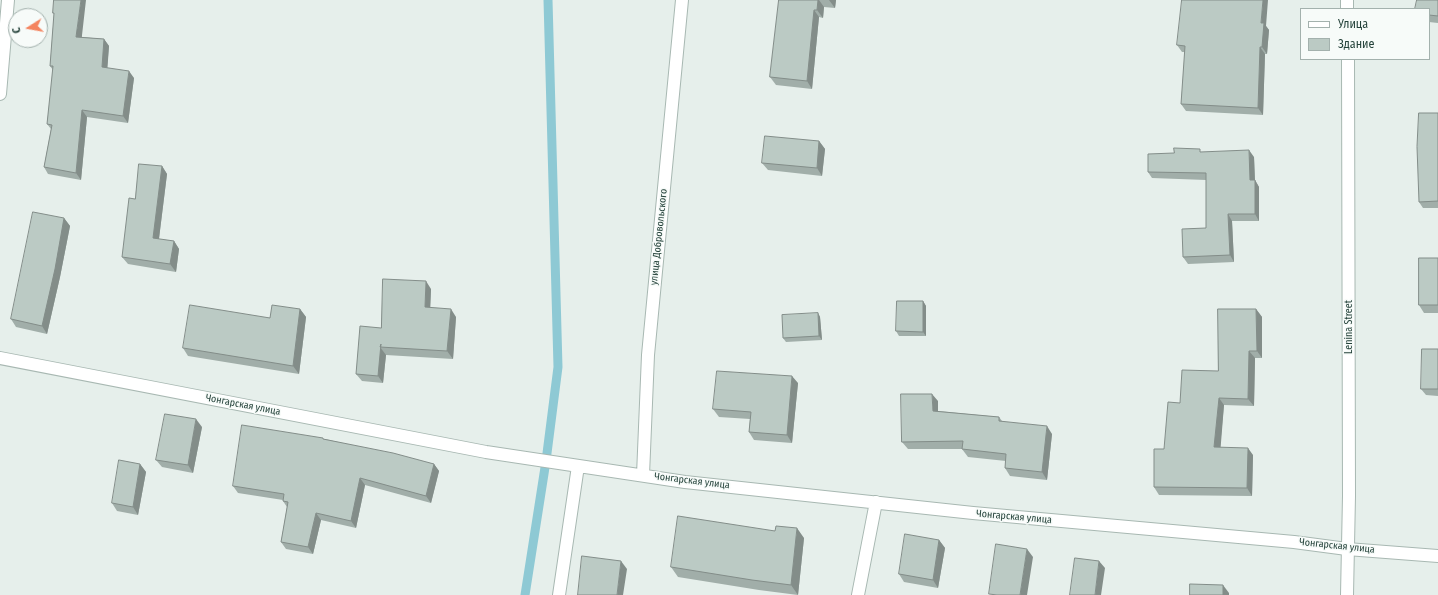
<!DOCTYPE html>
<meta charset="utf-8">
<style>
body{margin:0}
#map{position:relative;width:1438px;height:595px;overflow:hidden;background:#e6efeb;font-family:"Fira Sans Condensed",sans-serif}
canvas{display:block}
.legend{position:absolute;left:1300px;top:8px;width:130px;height:52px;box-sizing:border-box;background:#f7fbf9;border:1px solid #a3b1ad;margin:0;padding:5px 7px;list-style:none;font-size:12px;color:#24423a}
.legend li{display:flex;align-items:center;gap:8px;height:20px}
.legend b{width:20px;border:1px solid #a3b1ad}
.north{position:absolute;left:8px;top:8px;width:40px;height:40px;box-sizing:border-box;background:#f7fbf9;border:1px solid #a3b1ad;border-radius:50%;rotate:259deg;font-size:11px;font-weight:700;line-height:16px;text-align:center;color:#24423a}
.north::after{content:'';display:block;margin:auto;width:14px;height:18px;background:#f4845f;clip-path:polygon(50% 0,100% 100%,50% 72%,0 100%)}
</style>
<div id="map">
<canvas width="1438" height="595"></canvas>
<ul class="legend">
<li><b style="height:5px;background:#fff"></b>Улица</li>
<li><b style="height:11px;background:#bbcac4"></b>Здание</li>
</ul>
<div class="north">С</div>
</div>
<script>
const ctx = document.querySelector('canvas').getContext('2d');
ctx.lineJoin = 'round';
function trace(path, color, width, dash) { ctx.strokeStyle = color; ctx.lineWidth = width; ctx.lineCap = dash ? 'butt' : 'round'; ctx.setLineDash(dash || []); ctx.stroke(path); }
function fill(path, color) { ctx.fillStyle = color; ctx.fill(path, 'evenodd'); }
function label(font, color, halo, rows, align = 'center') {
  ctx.font = font + ' "Fira Sans Condensed",sans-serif'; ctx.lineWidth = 3; ctx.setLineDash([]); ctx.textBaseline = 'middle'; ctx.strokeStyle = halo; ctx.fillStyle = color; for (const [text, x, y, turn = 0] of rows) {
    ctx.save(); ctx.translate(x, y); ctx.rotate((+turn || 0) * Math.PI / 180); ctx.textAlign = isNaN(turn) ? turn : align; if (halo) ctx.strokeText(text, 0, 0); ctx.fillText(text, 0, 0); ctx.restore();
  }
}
trace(new Path2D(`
 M525,595L546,461L558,367L548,0`), '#8ec9d4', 9);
const minor = new Path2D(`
 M0,358L486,452L685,482L973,513L1294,542L1347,549L1438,556
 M643,475L648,355L682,0
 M559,595L578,466
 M858,595L876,502`);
const tertiary = new Path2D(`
 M1347,0V9
 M0,94L8,0
 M1347,595L1349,496L1348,59`);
trace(minor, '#a8b8b2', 14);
trace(tertiary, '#a8b8b2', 14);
trace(minor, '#fff', 12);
trace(tertiary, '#fff', 12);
fill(new Path2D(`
 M54,0L82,37L104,39L109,46L107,68L134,78L128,123L87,117L81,180L48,174L44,167L51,129L47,124L53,70L50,66L54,14L53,13Z
 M779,0H836L835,8L824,7L823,18L819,17L812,89L776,85L770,77Z
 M1438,0V23L1429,22V9Z
 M1266,26L1269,30L1267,54H1265L1263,115L1186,111L1181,104L1185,52H1182L1177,45Z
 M1438,113V208H1423L1419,202Z
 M819,141L825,149L822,176L768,170L762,163Z
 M1202,152L1254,157L1255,180L1259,187V221H1232L1234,262L1188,264L1183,257L1206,228V180L1152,178L1148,172Z
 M162,166L167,174L159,239L174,241L179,249L176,272L128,264L122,257L135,199Z
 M64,218L70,226L60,277L47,334L16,327L11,319Z
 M1438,258V313H1424L1419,305Z
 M431,289L430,307L456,317L453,359L386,355L383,383L362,381L356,374L381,328Z
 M923,301L926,306V336H899L896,331Z
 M300,309L306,317L299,374L188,356L183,348L270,318Z
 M1256,309L1262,317V358H1255L1254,406L1224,405L1220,447L1253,455L1252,496L1159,495L1154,487L1164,449L1180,403L1218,371Z
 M818,313L820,317L822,340L786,342L783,338Z
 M1438,349V396L1426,395L1421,389Z
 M798,383L792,443L754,440L749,432L750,419L719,417L713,409Z
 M938,401V411L999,417L1002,421L1052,434L1047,480L1010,476L1005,468L1006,461L968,457L962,449H908L902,442Z
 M202,427L193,473L162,467L156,460Z
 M325,439L434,464L439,471L431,503L365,485L356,528L321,520L313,554L286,549L281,542L287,507L283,501V500L238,493L233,486Z
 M140,464L146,472L138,515L117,511L112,503Z
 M775,531L804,538L798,595L759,590L678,577L671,567Z
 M939,540L945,548L938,588L904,582L899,574Z`), '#a1aea9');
fill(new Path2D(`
 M81,0H86L81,44L76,37Z
 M818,0H819L824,7L823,18L817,10Z
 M829,0H836L835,8Z
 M1263,0H1268L1266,26L1269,30L1267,54L1262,47L1261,23Z
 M814,10L819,17L812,89L807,81Z
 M104,39L109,46L107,74L102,67Z
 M1260,47L1265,54L1263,115L1258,108Z
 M129,71L134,78L128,123L123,116Z
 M82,110L87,117L81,180L76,173Z
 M819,141L825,149L822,176L817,168Z
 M1249,150L1254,157L1255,183V180L1259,187V221L1255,214L1250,180Z
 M162,166L167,174L158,246L153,238Z
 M1228,214L1232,221L1234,262L1230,255Z
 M64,218L70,226L60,277L47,334L42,326Z
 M174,241L179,249L176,272L170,264Z
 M426,281L431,289L430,315L425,307Z
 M923,301L926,306V336L923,332Z
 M300,309L306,317L299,374L293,366Z
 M451,309L456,317L453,359L447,351Z
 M1256,309L1262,317V358L1257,351Z
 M818,313L820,317L822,340L819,336Z
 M380,347L386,355L383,383L378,376Z
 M1249,351L1255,358L1254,406L1248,399Z
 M792,376L798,383L792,443L787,435Z
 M932,394L938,401V418L933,411Z
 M1219,398L1224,405L1220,455L1214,447Z
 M196,419L202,427L193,473L188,465Z
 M1047,426L1052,434L1047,480L1042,472Z
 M1248,448L1253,455L1252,496L1247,488Z
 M140,464L146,472L138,515L133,507Z
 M434,464L439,471L431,503L426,496Z
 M360,478L365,485L356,528L351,521Z
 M316,513L321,520L313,554L308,547Z
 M797,528L804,538L798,595L791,585Z
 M939,540L945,548L938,588L933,580Z
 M1027,549L1033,557L1027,595H1020Z
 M621,561L627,569L623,595H617Z
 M1099,561L1105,568L1101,595H1095Z
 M1223,585L1229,593V595H1223Z`), '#838d89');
const building = new Path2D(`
 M54,0H81L76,37L104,39L102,67L129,71L123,116L82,110L76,173L44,167L52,125L47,124L53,66H50L54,13H53Z
 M779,0H818L817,10H814L807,81L770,77Z
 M1182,0H1263L1261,23H1264L1262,47H1260L1258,108L1181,104L1185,46L1177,45Z
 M1417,0H1438V16L1429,15V9H1415Z
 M1419,113H1438V201L1419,202L1417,147Z
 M765,136L819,141L817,168L762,163Z
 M1174,148L1200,149V152L1249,150L1250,180H1255V214H1228L1230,255L1183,257L1182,229L1206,228V173L1148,172V154L1174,153Z
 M139,164L162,166L153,238L174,241L170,264L122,257L129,198L135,199Z
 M33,212L64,218L55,269L42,326L11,319Z
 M1419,258H1438V305H1419Z
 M383,279L426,281L425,307L451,309L447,351L380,347L381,344L378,376L356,374L360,326L381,328Z
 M897,301H923V332L896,331Z
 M190,305L270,318L272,305L300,309L293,366L183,348Z
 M1218,309H1256L1257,351H1249L1248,399L1219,398L1214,447L1248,448L1247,488L1154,487V449H1164L1168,402L1180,403L1182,370L1218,371Z
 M818,313L819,336L783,338L782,315Z
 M1422,349H1438V389H1421Z
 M717,371L792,376L787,435L749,432L751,412L713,409Z
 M901,394H932L933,411L999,417V421L1047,426L1042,472L1005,468L1006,454L962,449L963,441L902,442Z
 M165,414L196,419L188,465L156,460Z
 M242,425L323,438V439L393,453L434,464L426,496L360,478L351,521L316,513L308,547L281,542L288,502L283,501L284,494L233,486Z
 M119,460L140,464L133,507L112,503Z
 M678,516L775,531L776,526L797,528L791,585L752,580L671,567Z
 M905,534L939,540L933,580L899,574Z
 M996,544L1027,549L1020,595H997L989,594Z
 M582,556L621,561L617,595H578Z
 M1075,558L1099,561L1095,595H1070Z
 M1190,584L1223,585V595H1190Z`);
fill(building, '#bbcac4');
trace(building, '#838d89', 1);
label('10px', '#24423a', '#f7fbf9', [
 ["улица Добровольского",659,237,-84],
 ["Lenina Street",1349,327,-90],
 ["Чонгарская улица",243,405,11],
 ["Чонгарская улица",692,481,7],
 ["Чонгарская улица",1014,517,5],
 ["Чонгарская улица",1337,546,6]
]);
</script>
